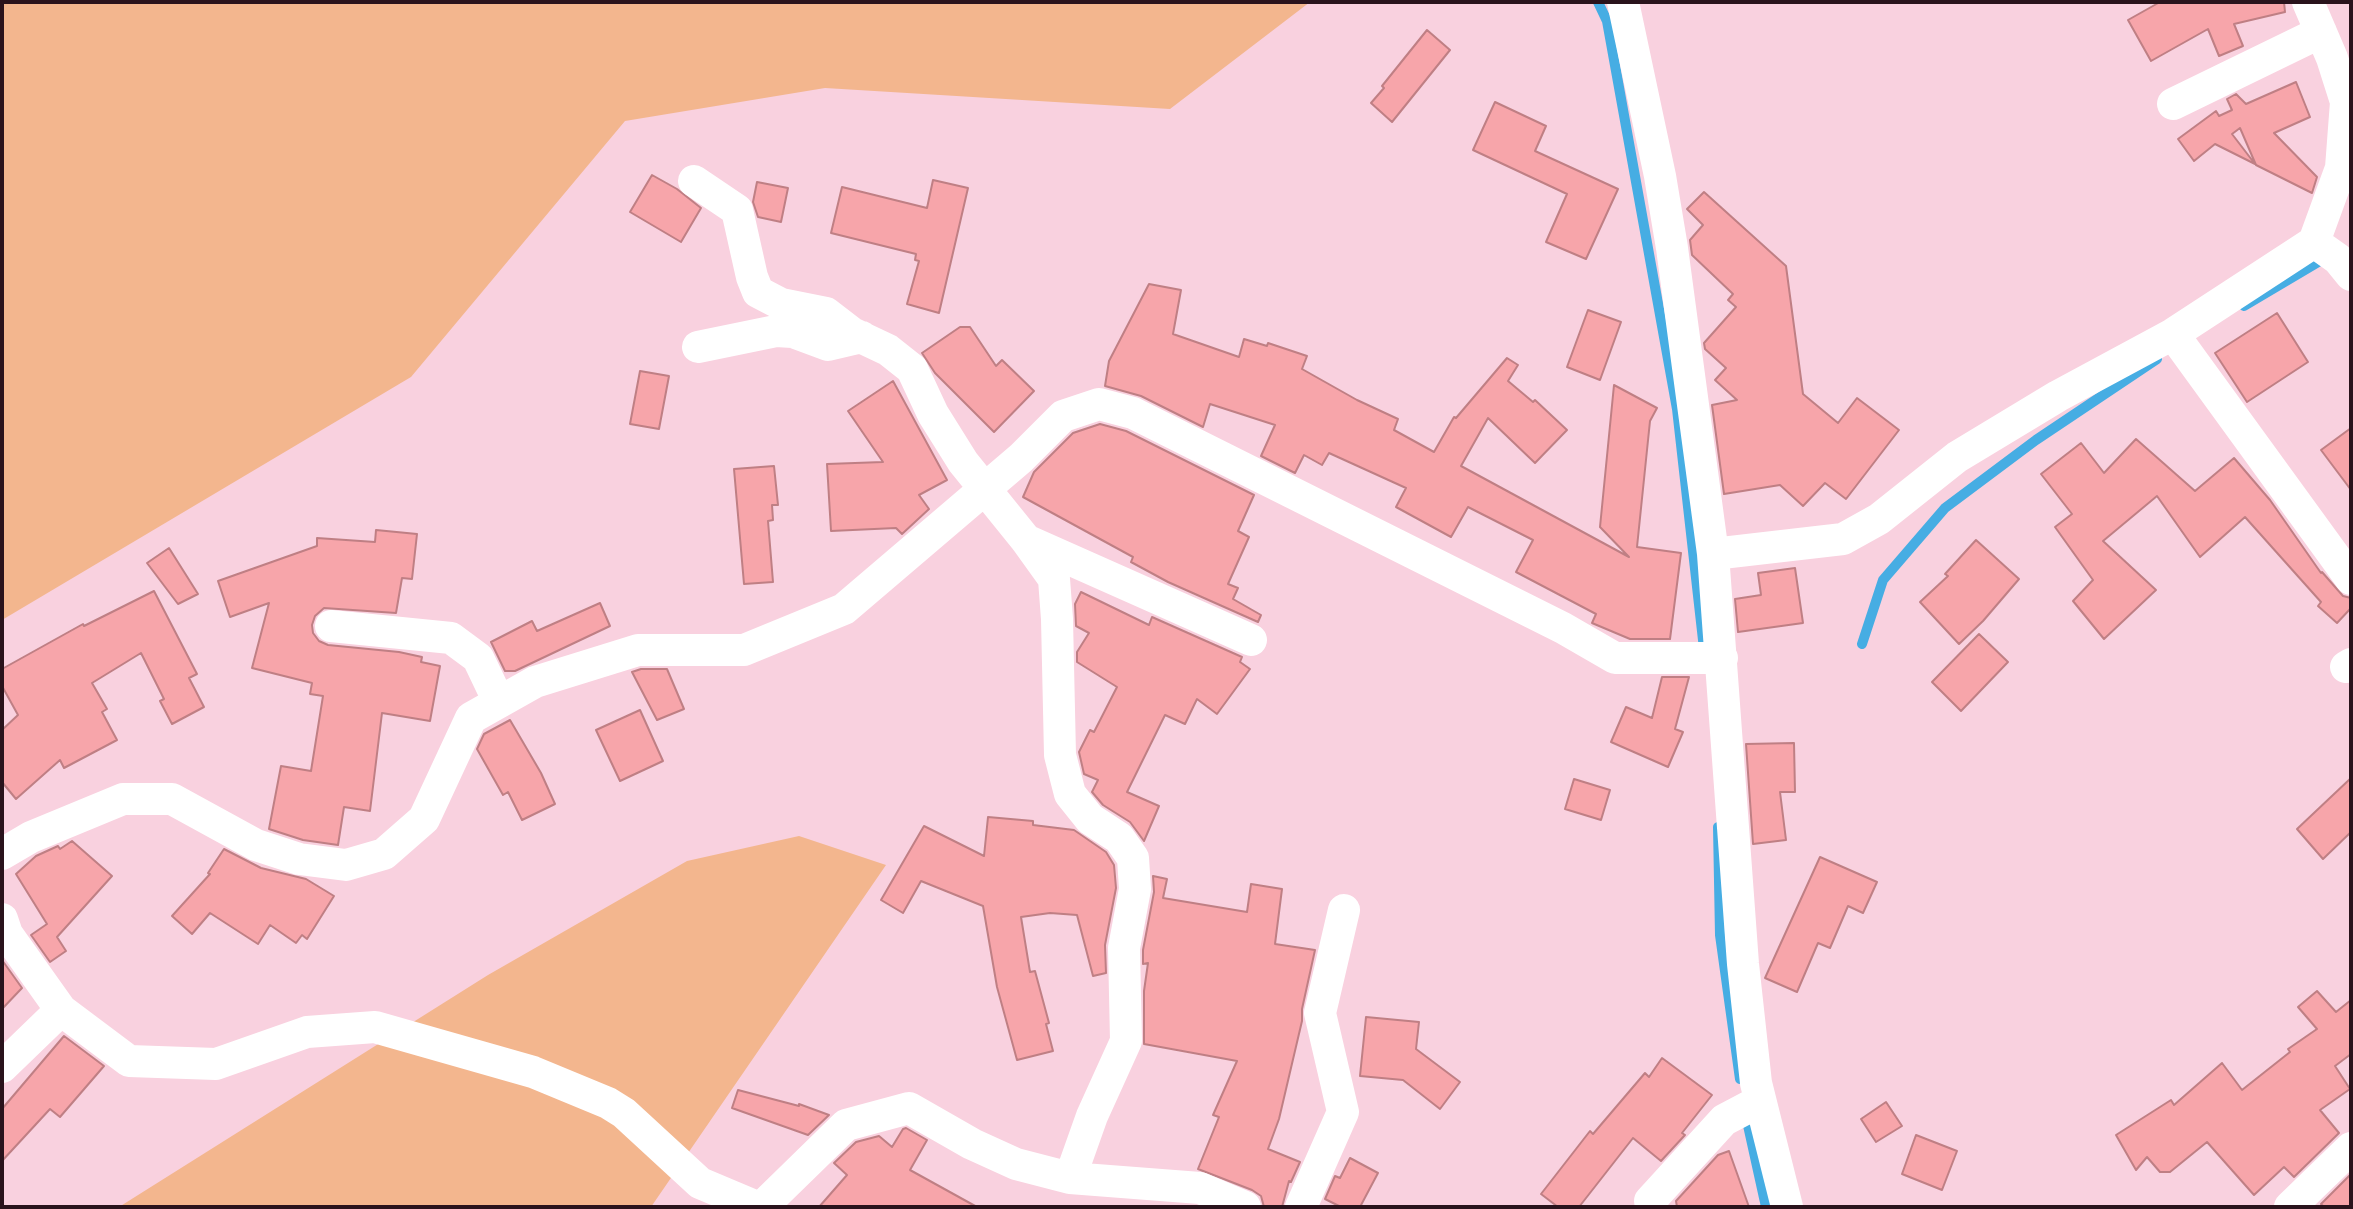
<!DOCTYPE html>
<style>
body{margin:0}
#map{position:relative;width:2353px;height:1209px;overflow:hidden;background:#f9d1df;font-family:"Libre Baskerville",serif}
canvas{display:block}
.frame{position:absolute;inset:0;border:4px solid #2a131c;pointer-events:none}
</style>
<div id="map">
<canvas width="2353" height="1209"></canvas>
<div class="frame"></div>
</div>
<script>
const ctx = document.querySelector('canvas').getContext('2d');
ctx.lineJoin = 'round';
function fill(path, color) { ctx.fillStyle = color; ctx.fill(path, 'evenodd'); }
function trace(path, color, width, dash) { ctx.strokeStyle = color; ctx.lineWidth = width; ctx.lineCap = dash ? 'butt' : 'round'; ctx.setLineDash(dash || []); ctx.stroke(path); }
fill(new Path2D(`
 M2,2H1310L1170,109L825,88L625,121L411,377L2,620Z
 M799,836L886,865L651,1207H119L488,975L687,861Z`), '#f3b68e');
trace(new Path2D(`
 M1598,2L1607,21L1677,409L1704,649
 M2244,306L2320,261L2322,254
 M1862,644L1883,580L1945,508L2036,440L2157,359
 M1718,827L1720,935L1740,1079
 M1747,1121L1766,1207`), '#46ade3', 10);
const building = new Path2D(`
 M2160,2H2284L2285,12L2234,24L2243,46L2219,56L2208,29L2151,61L2128,20Z
 M1427,30L1450,50L1392,122L1371,103L1384,88L1382,86Z
 M2296,82L2310,117L2274,133L2317,177L2312,193L2256,165L2240,128L2232,134L2255,164L2215,144L2194,161L2178,139L2216,111L2219,116L2232,110L2227,99L2236,94L2246,104Z
 M1495,102L1546,126L1535,151L1618,189L1586,259L1546,242L1567,194L1473,150Z
 M652,175L677,189L701,208L681,242L630,212Z
 M933,180L968,188L939,313L907,304L919,261L915,260L916,254L831,233L842,187L927,208Z
 M757,182L788,188L781,222L758,217L753,202Z
 M1704,192L1786,266L1803,394L1838,423L1857,398L1899,430L1846,499L1825,483L1803,506L1780,485L1724,494L1712,405L1737,400L1715,380L1726,368L1705,349L1704,343L1736,307L1728,300L1733,294L1692,255L1690,240L1703,225L1687,209Z
 M1149,284L1181,290L1173,334L1239,357L1244,339L1267,346L1268,343L1307,356L1302,369L1357,400L1398,419L1394,430L1434,452L1454,417L1456,418L1507,358L1518,365L1508,381L1533,402L1535,400L1567,430L1535,463L1488,418L1461,466L1629,557L1600,527L1614,385L1657,408L1650,421L1637,547L1681,553L1670,639H1630L1592,623L1596,614L1516,572L1533,540L1468,507L1451,537L1396,507L1406,488L1329,453L1322,465L1304,455L1295,473L1261,456L1275,425L1210,404L1203,427L1141,396L1105,386L1109,361Z
 M1588,310L1621,322L1600,380L1567,367Z
 M2277,313L2308,362L2247,402L2215,353Z
 M960,327H970L996,366L1002,360L1034,391L994,432L935,373L922,353Z
 M640,371L669,376L659,429L630,424Z
 M893,381L947,480L919,495L929,509L902,534L896,528L831,531L827,464L883,462L848,411Z
 M1100,424L1126,431L1254,495L1238,531L1249,537L1228,584L1238,588L1233,599L1261,615L1258,622L1168,582L1131,562L1133,557L1023,497L1034,472L1073,433Z
 M2351,428V490L2321,450Z
 M2136,439L2195,491L2234,458L2270,500L2321,573L2322,572L2343,596L2351,598V608L2337,623L2318,606L2321,602L2245,517L2200,557L2157,496L2103,541L2156,590L2104,639L2073,601L2093,580L2055,527L2072,514L2041,474L2081,443L2104,473Z
 M774,466L778,505H772L773,520L768,521L773,582L744,584L734,469Z
 M376,530L417,534L412,579L402,578L396,613L324,608L315,616L312,625L313,633L319,641L328,645L399,652L422,657L421,662L440,666L430,721L382,713L370,811L344,807L338,845L303,840L269,829L281,766L311,771L323,696L310,694L312,683L252,668L269,603L230,617L218,581L317,546V538L375,542Z
 M1976,540L2019,579L1983,621L1959,644L1920,602L1948,576L1945,574Z
 M169,548L198,594L178,604L147,563Z
 M1795,568L1803,623L1738,632L1735,599L1761,595L1758,573Z
 M154,591L197,674L189,678L204,707L172,724L160,701L164,699L141,653L92,683L107,709L102,712L117,740L64,768L60,760L16,799L2,782V730L18,715L2,686V669L83,624L84,626Z
 M1081,592L1149,625L1152,617L1242,657L1240,662L1250,669L1217,714L1197,699L1185,724L1165,715L1127,792L1159,806L1144,841L1130,822L1103,805L1092,792L1098,780L1084,774L1079,752L1090,730L1094,732L1117,687L1077,662V652L1089,633L1076,626L1075,604Z
 M600,603L610,626L515,671H505L491,642L532,621L537,631Z
 M1979,634L2008,662L1961,711L1932,682Z
 M641,669H667L684,709L657,720L632,672Z
 M1662,677H1689L1675,729L1683,732L1668,767L1611,742L1626,707L1652,718Z
 M640,710L663,761L620,781L596,730Z
 M510,720L541,773L555,804L522,820L508,792L503,795L477,749L484,734Z
 M1794,743L1795,792H1780L1786,840L1753,844L1746,744Z
 M2351,778V832L2323,859L2297,829Z
 M1574,779L1610,790L1601,820L1565,809Z
 M988,817L1033,821V825L1074,830L1106,852L1114,865L1116,888L1105,945L1106,973L1093,976L1077,915L1050,913L1021,917L1030,972L1035,971L1049,1023L1046,1024L1053,1051L1017,1060L997,987L983,906L921,881L903,913L881,900L924,826L984,856Z
 M72,841L112,876L57,937L66,951L50,962L31,935L47,924L16,874L36,856L58,846L60,849Z
 M224,849L261,868L306,879L334,896L307,939L302,935L296,943L270,925L258,944L210,913L192,934L172,916L210,874L208,873Z
 M1820,857L1877,882L1863,913L1848,906L1830,948L1818,943L1797,992L1765,978Z
 M1153,876L1167,879L1163,898L1247,912L1251,884L1282,889L1275,944L1315,950L1302,1009V1021L1279,1119L1268,1149L1300,1162L1291,1182L1289,1181L1282,1207H1264L1261,1196L1252,1190L1198,1169L1219,1117L1213,1115L1237,1061L1144,1044V991L1148,963L1143,964V950L1154,892Z
 M2,960L22,988L2,1009Z
 M2317,991L2336,1012L2351,1000V1054L2335,1066L2350,1089L2320,1110L2339,1133L2294,1177L2284,1167L2254,1195L2207,1142L2170,1172H2160L2147,1157L2136,1170L2116,1135L2171,1100L2174,1105L2222,1063L2242,1090L2290,1052L2288,1049L2317,1029L2298,1007Z
 M1366,1017L1419,1022L1416,1049L1460,1082L1440,1109L1403,1080L1360,1076Z
 M64,1036L104,1066L60,1117L50,1109L2,1161V1109Z
 M1662,1058L1712,1095L1682,1133L1685,1135L1661,1161L1633,1138L1579,1207H1558L1541,1194L1590,1131L1593,1134L1645,1073L1649,1077Z
 M738,1090L799,1106V1104L829,1115L808,1135L732,1108Z
 M1886,1102L1902,1126L1876,1142L1861,1119Z
 M906,1128L927,1140L910,1170L977,1207H819L847,1175L834,1163L856,1142L879,1136L892,1147L903,1129Z
 M1916,1135L1957,1151L1942,1190L1902,1174Z
 M1729,1151L1749,1207H1677L1676,1201L1718,1155Z
 M1350,1158L1378,1173L1360,1207H1341L1325,1199L1335,1176L1340,1178Z
 M2351,1174V1207H2324L2321,1204Z`);
fill(building, '#f7a5aa');
trace(building, '#bf7f84', 2);
trace(new Path2D(`
 M1623,2L1660,176L1672,248L1713,554L1743,964L1756,1083L1787,1207
 M2173,104L2321,32
 M694,181L737,210L752,277L758,292L781,304L826,313L852,333L888,350L912,369L933,414L963,462L1026,540L1054,579L1057,619L1060,755L1070,794L1090,819L1119,838L1133,858L1135,889L1124,948L1126,1041L1092,1116L1070,1178
 M2314,242L2338,259L2351,275
 M2173,334L2351,579
 M698,347L776,331L793,332L828,345L862,337
 M1026,540L1251,640
 M1713,554L1843,539L1879,519L1957,457L2058,396L2173,334L2314,242L2341,168L2346,102L2332,58L2308,2
 M331,626L451,638L478,658L499,702
 M2346,667L2351,664
 M2,854L31,837L123,799H172L256,845L299,859L346,865L384,854L424,819L471,718L535,682L638,650H744L844,609L1021,458L1063,416L1099,404L1133,413L1563,628L1615,658H1722
 M2,919L7,934L61,1010L129,1061L216,1064L307,1032L375,1027L533,1072L608,1103L624,1113L700,1183L757,1207
 M2,1067L61,1010
 M1650,1201L1724,1120L1760,1101
 M762,1207L846,1125L909,1108L972,1144L1016,1164L1070,1178L1200,1188L1245,1207
 M1301,1207L1343,1112L1320,1013L1344,910
 M2290,1207L2351,1148`), '#fff', 32);
</script>
